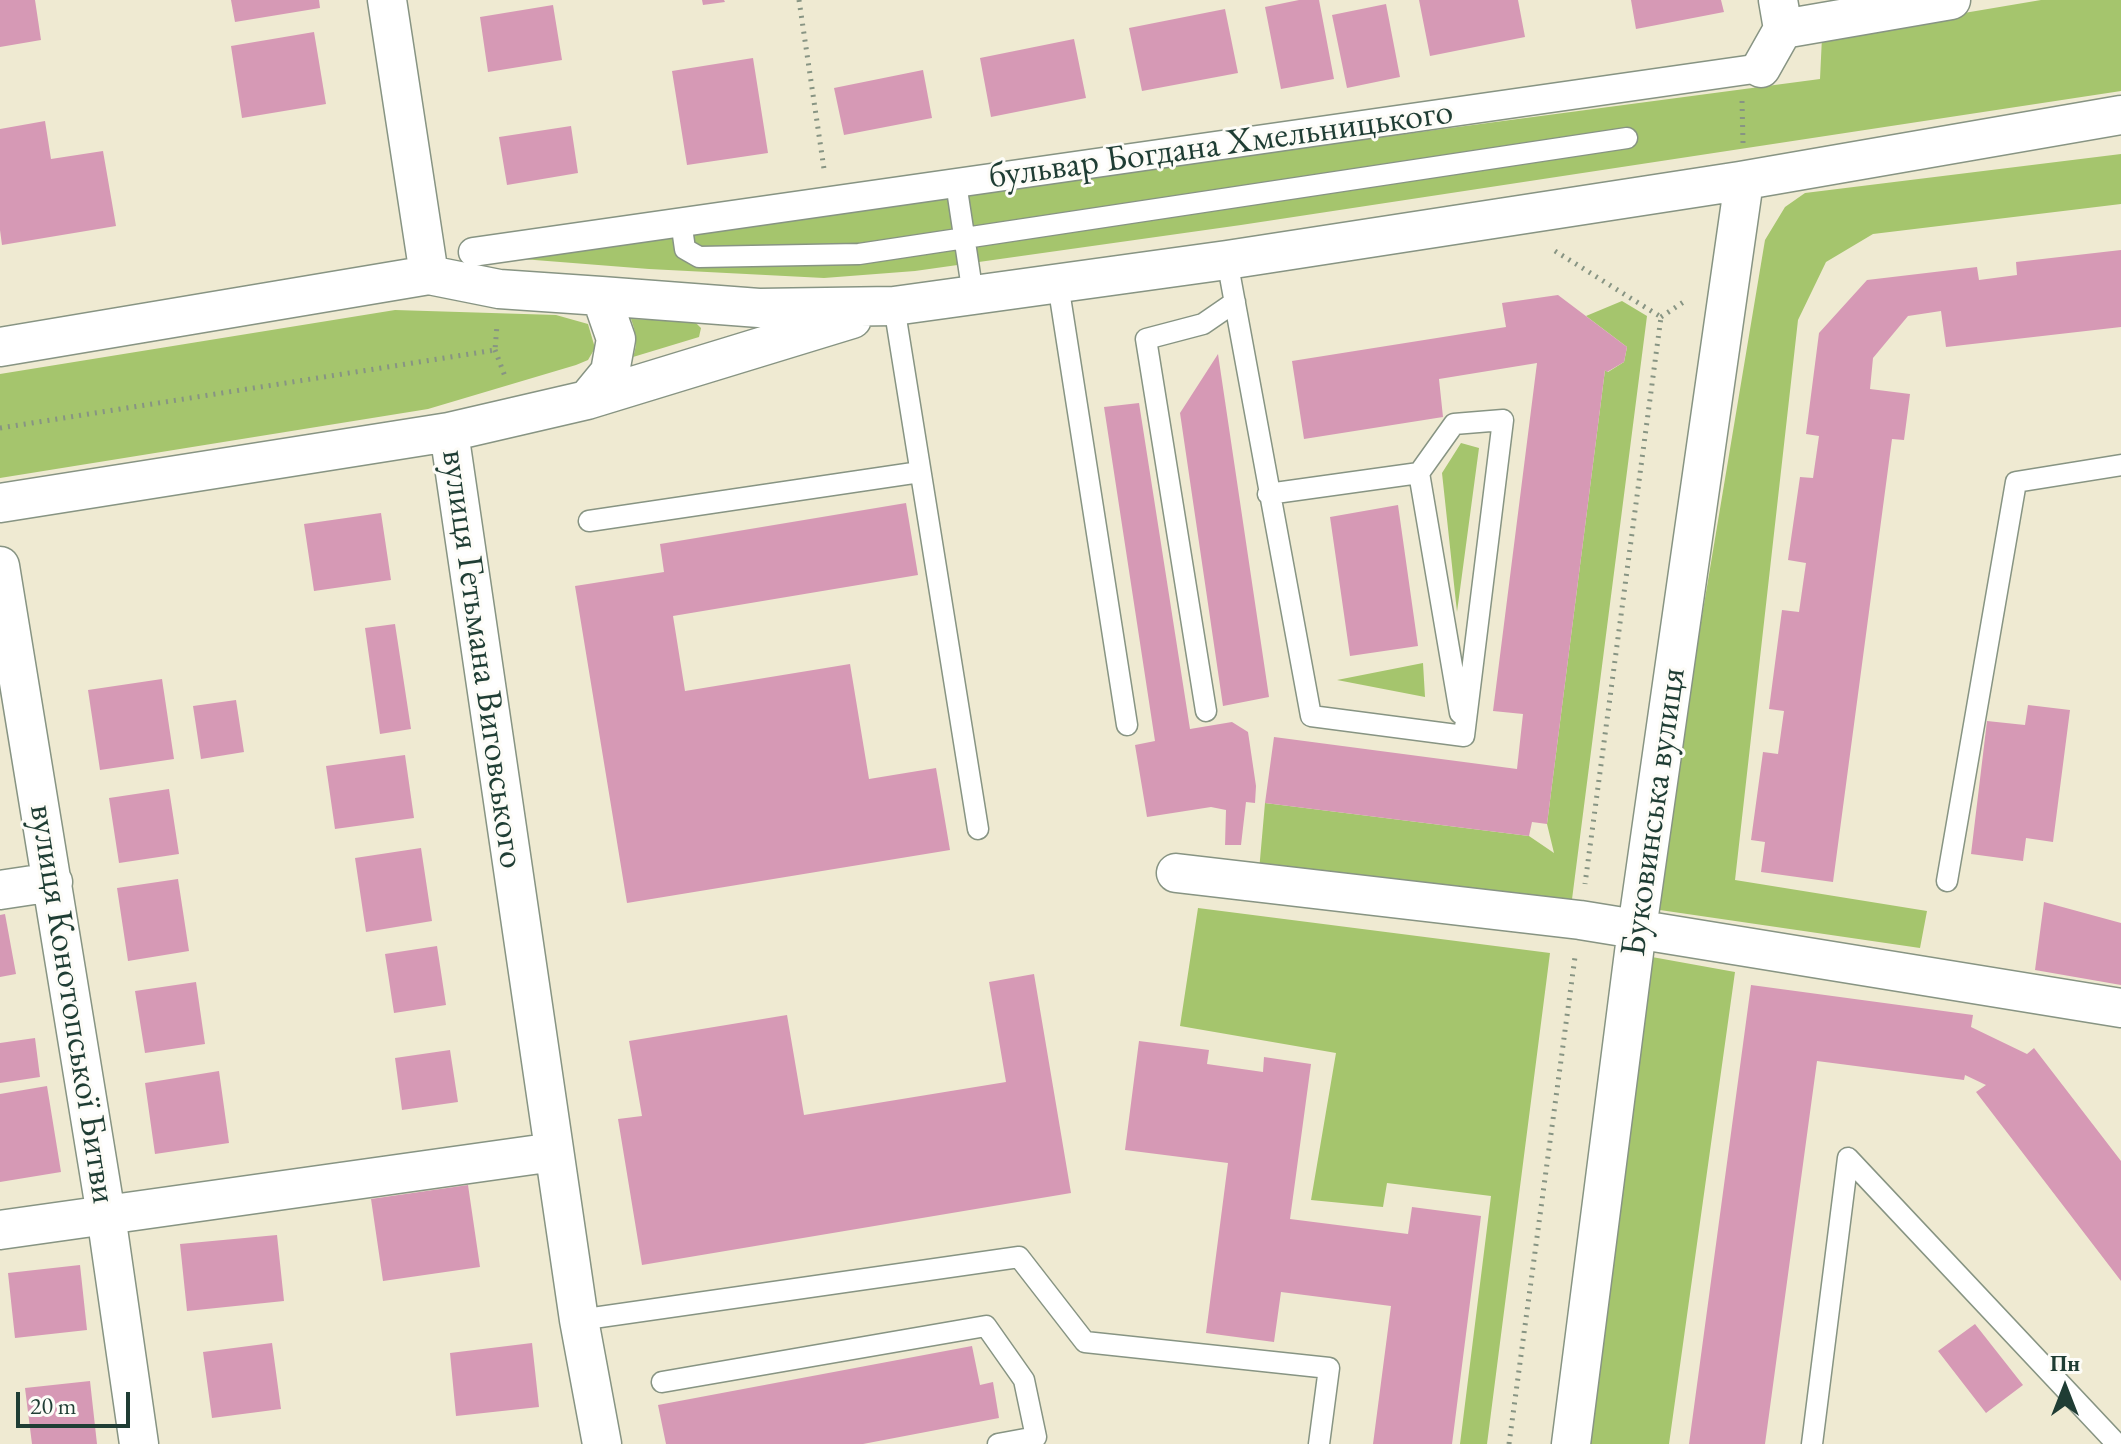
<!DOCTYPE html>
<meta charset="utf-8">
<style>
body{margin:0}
#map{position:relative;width:2121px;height:1444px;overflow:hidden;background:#efead2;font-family:"EB Garamond",serif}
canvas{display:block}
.north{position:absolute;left:2025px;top:1348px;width:80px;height:80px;-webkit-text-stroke:6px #fdfcf7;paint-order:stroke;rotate:0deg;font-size:22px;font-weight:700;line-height:32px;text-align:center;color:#1f3d34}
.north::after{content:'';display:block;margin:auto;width:28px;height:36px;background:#1f3d34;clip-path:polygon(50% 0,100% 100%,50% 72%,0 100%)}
.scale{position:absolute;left:16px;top:1392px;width:114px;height:36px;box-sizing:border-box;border:4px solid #1f3d34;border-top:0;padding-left:10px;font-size:24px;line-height:28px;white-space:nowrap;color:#1f3d34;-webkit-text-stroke:6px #fdfcf7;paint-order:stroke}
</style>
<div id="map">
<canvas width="2121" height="1444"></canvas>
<div class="north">Пн</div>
<div class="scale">20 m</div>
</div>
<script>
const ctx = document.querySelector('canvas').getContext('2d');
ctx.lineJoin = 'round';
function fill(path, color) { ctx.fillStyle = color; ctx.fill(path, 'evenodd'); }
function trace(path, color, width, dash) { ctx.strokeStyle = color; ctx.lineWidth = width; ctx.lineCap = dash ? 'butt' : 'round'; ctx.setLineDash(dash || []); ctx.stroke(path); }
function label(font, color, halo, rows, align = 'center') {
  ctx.font = font + ' "EB Garamond",serif'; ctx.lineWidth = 6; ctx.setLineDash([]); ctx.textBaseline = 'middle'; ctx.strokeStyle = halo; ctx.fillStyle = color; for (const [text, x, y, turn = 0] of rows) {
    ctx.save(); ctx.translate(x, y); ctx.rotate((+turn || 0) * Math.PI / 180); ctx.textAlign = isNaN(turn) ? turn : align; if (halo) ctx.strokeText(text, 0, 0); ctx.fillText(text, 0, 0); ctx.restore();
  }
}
fill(new Path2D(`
 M2041,0H2121V91L1241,225L915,271L824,278L649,269L484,256L1820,79L1822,37Z
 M2121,154V204L1873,234L1826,262L1798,320L1735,880L1927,911L1920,948L1653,909L1765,240L1785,207L1805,193Z
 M1622,301L1647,316L1571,907L1259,871L1265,803L1529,836L1554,853L1547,824L1605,370L1608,372L1624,362L1627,347L1586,316Z
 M395,310L556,315L588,324L595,348L588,360L576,365L428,409L0,478V374Z
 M631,319L694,321L701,328L699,337L633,357C638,343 636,333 631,319Z
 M1461,443L1479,448L1457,612L1442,473Z
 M1423,663L1425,697L1337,680Z
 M1198,908L1550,953L1487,1444H1460L1491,1196L1387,1183L1383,1207L1311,1200L1336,1053L1180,1026Z
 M1652,957L1735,972L1669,1444H1585Z`), '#a5c56d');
fill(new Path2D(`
 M0,0H35L41,40L0,47Z
 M231,0H319L320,8L235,22Z
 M702,0H724L725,2L703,5Z
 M1299,0H1319L1334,79L1281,89L1265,7Z
 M1419,0H1518L1525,37L1430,56Z
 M1631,0H1721L1724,12L1636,29Z
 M1386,4L1400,77L1347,88L1332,15Z
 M553,5L562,60L488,72L480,17Z
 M1225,9L1238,73L1142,91L1129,28Z
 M314,32L326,104L242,118L231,46Z
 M1074,39L1086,98L991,117L980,58Z
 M753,58L768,153L687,165L672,71Z
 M923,70L932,118L844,135L834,88Z
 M45,121L51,159L103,151L116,226L2,245L0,230V129Z
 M571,126L578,173L507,185L499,137Z
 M2121,250V327L1946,347L1941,311L1908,316L1873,358L1870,389L1910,394L1904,440L1892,439L1833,882L1761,872L1765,842L1751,840L1763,752L1778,754L1784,711L1769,709L1782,610L1799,612L1806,563L1788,560L1800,477L1813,478L1819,436L1806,434L1819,333L1867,280L1977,267L1979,280L2017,275L2016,262Z
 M1558,295L1627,347L1624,362L1607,372L1605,370L1547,824L1532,822L1529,836L1265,803L1274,737L1517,769L1523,714L1493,711L1537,363L1439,379L1443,417L1304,439L1292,361L1506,327L1502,303Z
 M1218,354L1269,697L1223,706L1180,413Z
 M1139,403L1190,729L1232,722L1248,732L1256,786L1255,803L1246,802L1241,845H1225L1226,810L1211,807L1147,817L1135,745L1155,741L1104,407Z
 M906,503L918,575L673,616L685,691L850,664L869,779L936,768L950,850L627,903L575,586L664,572L660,544Z
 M1398,505L1418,646L1350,656L1330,517Z
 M381,513L391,580L314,591L304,524Z
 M395,624L411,729L380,734L365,628Z
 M162,679L174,759L100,770L88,690Z
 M236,700L244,752L201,759L193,706Z
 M2028,705L2070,710L2053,842L2026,838L2023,861L1971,854L1987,721L2025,725Z
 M405,755L414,818L335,829L326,766Z
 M169,789L179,854L119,863L109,798Z
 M421,848L432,921L366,932L355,858Z
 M178,879L189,951L128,961L117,888Z
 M2044,902L2121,923V985L2035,970Z
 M5,914L16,974L0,977V915Z
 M437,946L446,1005L394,1013L385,954Z
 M1034,974L1071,1193L642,1265L618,1119L642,1116L629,1041L787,1015L804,1115L1006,1082L989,982Z
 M196,982L205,1044L145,1053L135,991Z
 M1751,985L1973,1015L1971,1027L2027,1054L2034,1048L2121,1161V1281L1976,1092L1986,1085L1965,1075L1964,1080L1817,1061L1765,1444H1689Z
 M35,1038L40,1077L0,1083V1043Z
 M1139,1041L1209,1050L1207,1064L1263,1072L1264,1057L1311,1064L1290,1219L1408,1234L1412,1207L1481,1216L1452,1444H1373L1391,1306L1281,1292L1274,1342L1206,1333L1228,1163L1125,1150Z
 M450,1050L458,1102L402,1110L395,1058Z
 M219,1071L229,1143L155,1154L145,1083Z
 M47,1086L61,1172L0,1182V1094Z
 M468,1185L480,1267L383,1281L371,1199Z
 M277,1235L284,1301L187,1311L180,1244Z
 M80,1265L87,1330L15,1338L8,1273Z
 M1975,1324L2023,1385L1986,1413L1938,1351Z
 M272,1343L281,1409L212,1418L203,1352Z
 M532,1343L539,1407L456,1416L450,1353Z
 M972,1346L980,1385L993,1382L999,1418L863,1444H666L658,1405Z
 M90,1381L97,1444H32L25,1388Z`), '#d699b5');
const service = new Path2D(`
 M956,183L973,295
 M681,221L685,249L699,257L859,254L1627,138
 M1227,260L1311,716L1464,736L1503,420L1454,424L1419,473L1268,494
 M1058,284L1127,725
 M894,306L978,829
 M1419,473L1460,713
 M589,521L920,472
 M1206,711L1146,339L1203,324L1235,302
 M1947,881L2016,482L2121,465
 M579,1320L1019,1257L1085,1342L1329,1368L1319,1444
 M662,1382L986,1326L1024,1380L1036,1437L998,1444
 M1812,1444L1848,1158L2117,1444`);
const pedestrian = new Path2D(`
 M473,252L1761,68`);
const minor = new Path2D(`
 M387,0L429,275
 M1783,29L1951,0
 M1761,68L1783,29L1778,0
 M601,296L759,308L894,306L1227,260L1740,181L2121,115
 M0,347L429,275L499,289L601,296L616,339L610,372L587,400L449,432L0,503
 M587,400L852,319
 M449,432L579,1320L602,1444
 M0,566L106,1215L139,1444
 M1176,873L1580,920L2121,1008
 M0,890L53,882
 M0,1230L554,1152
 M1571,1444L1637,929L1744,181`);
trace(service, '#879483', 23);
trace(pedestrian, '#879483', 31);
trace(minor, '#879483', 41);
trace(new Path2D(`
 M799,0L824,169
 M1742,101L1743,143
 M1555,251L1661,317L1585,884
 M1661,317L1685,301
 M495,350L506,379
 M0,428L495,350L497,325
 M1509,1444L1575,957`), '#879483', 5, [2, 6]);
trace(service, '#fff', 20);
trace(pedestrian, '#fff', 28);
trace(minor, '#fff', 38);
label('36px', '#1f3d34', '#fdfcf7', [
 ["бульвар Богдана Хмельницького",1221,145,-8],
 ["вулиця Гетьмана Виговського",482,659,82],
 ["Буковинська вулиця",1654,812,-82],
 ["вулиця Конотопської Битви",72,1004,81]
]);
</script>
